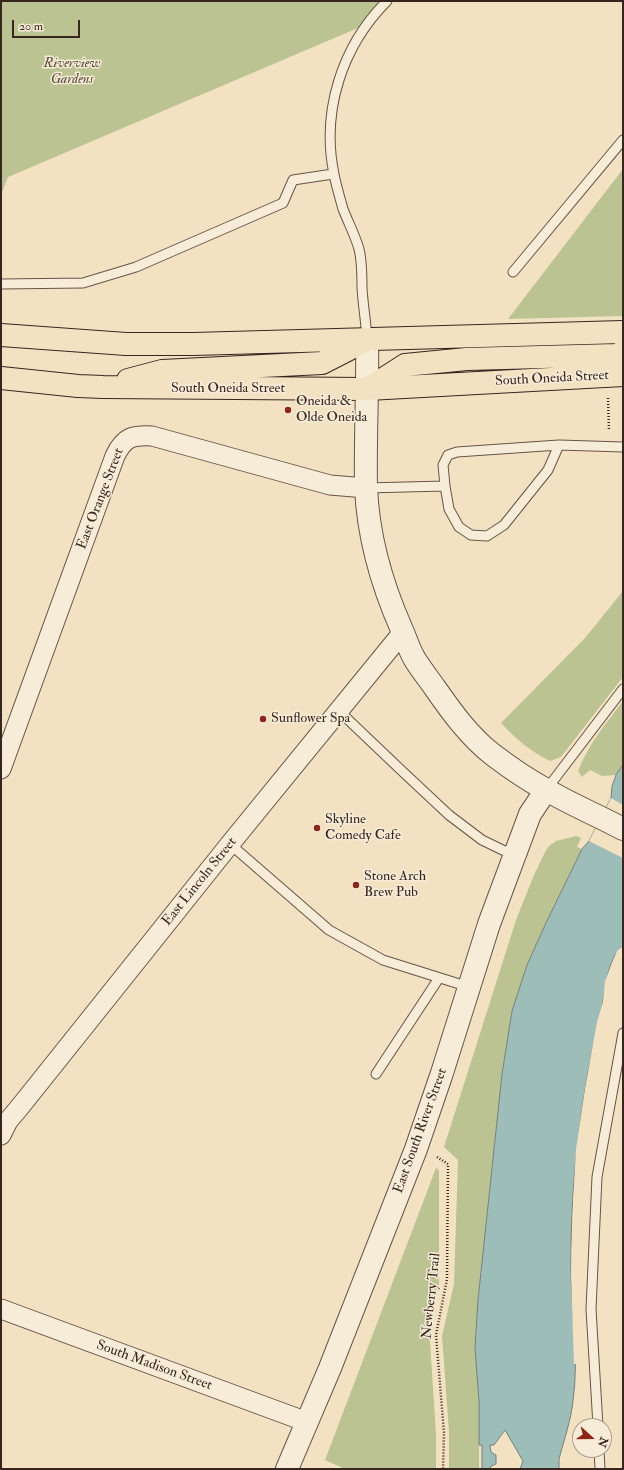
<!DOCTYPE html>
<style>
body{margin:0}
#map{position:relative;width:624px;height:1470px;overflow:hidden;background:#f3e2c2;font-family:"IM FELL Double Pica",serif}
canvas{display:block}
.frame{position:absolute;inset:0;border:2px solid #37251f;pointer-events:none}
.north{position:absolute;left:572px;top:1418px;width:40px;height:40px;box-sizing:border-box;background:#f7ecd7;border:1px solid #aa9c8d;border-radius:50%;rotate:111deg;font-size:11px;font-weight:700;line-height:16px;text-align:center;color:#37251f}
.north::after{content:'';display:block;margin:auto;width:14px;height:18px;background:#8f2418;clip-path:polygon(50% 0,100% 100%,50% 72%,0 100%)}
.scale{position:absolute;left:12px;top:20px;width:68px;height:18px;box-sizing:border-box;border:2px solid #37251f;border-top:0;padding-left:5px;font-size:12px;line-height:14px;white-space:nowrap;color:#37251f;-webkit-text-stroke:3px #f7ecd7;paint-order:stroke}
</style>
<div id="map">
<canvas width="624" height="1470"></canvas>
<div class="frame"></div>
<div class="north">N</div>
<div class="scale">20 m</div>
</div>
<script>
const ctx = document.querySelector('canvas').getContext('2d');
ctx.lineJoin = 'round';
function fill(path, color) { ctx.fillStyle = color; ctx.fill(path, 'evenodd'); }
function trace(path, color, width, dash) { ctx.strokeStyle = color; ctx.lineWidth = width; ctx.lineCap = dash ? 'butt' : 'round'; ctx.setLineDash(dash || []); ctx.stroke(path); }
function label(font, color, halo, rows, align = 'center') {
  ctx.font = font + ' "IM FELL Double Pica",serif'; ctx.lineWidth = 3; ctx.setLineDash([]); ctx.textBaseline = 'middle'; ctx.strokeStyle = halo; ctx.fillStyle = color; for (const [text, x, y, turn = 0] of rows) {
    ctx.save(); ctx.translate(x, y); ctx.rotate((+turn || 0) * Math.PI / 180); ctx.textAlign = isNaN(turn) ? turn : align; if (halo) ctx.strokeText(text, 0, 0); ctx.fillText(text, 0, 0); ctx.restore();
  }
}
fill(new Path2D(`
 M1,1H387L365,25L8,177L1,195Z
 M623,169V316L508,319Z
 M623,591V677L561,757L550,761C530,751 517,740 501,723L585,638Z
 M623,701V765L616,775L602,776L590,770L582,777L578,771C589,743 605,725 623,701Z
 M576,836L581,838L577,847L582,849L545,925L527,965L512,1011L502,1074L478,1300L475,1348L479,1401V1469H449V1432L442,1336L454,1284L458,1160L444,1147L516,920L534,875L545,852L549,846L556,841Z
 M436,1168L439,1170V1285L431,1314L430,1342L436,1434V1469H345L325,1460Z`), '#bbc393');
const water = new Path2D(`
 M623,765V946C606,959 605,994 601,1013C595,1039 589,1064 585,1090C575,1151 570,1213 571,1274C572,1316 579,1358 573,1401C571,1420 564,1440 559,1459V1469H520L523,1461L505,1430L494,1445H490L491,1452L496,1455V1464L491,1466L490,1469H482V1445H479V1401L475,1348L478,1300L502,1074L512,1011L527,965L545,925L582,849L589,841L611,798L612,786L616,775Z`);
fill(water, '#9dbdb9');
trace(water, '#74807b', 1);
fill(new Path2D(`
 M611,798L623,805V858L589,841Z
 M623,946V949L619,952L607,981L605,1002L587,1089L578,1150L575,1206L573,1274L578,1342L577,1364H574L571,1274L573,1205L576,1149L585,1089L597,1022L603,1002L605,981L617,951Z`), '#f3e2c2');
const service = new Path2D(`
 M513,272L623,140
 M1,284L83,283L136,267L283,203L293,180L333,174
 M367,339C366,322 363,305 362,288C362,275 362,261 359,249C355,235 348,222 343,209C340,198 336,185 334,174C321,111 342,46 387,1
 M445,486L449,509L459,527L471,535L487,536L504,525L548,470L559,445
 M366,488L445,486L443,465L448,455L457,452L559,445L623,447
 M339,711L402,771L449,815L482,840L515,856
 M546,790L623,689
 M230,844L329,930L383,960L469,987
 M376,1074L439,978
 M598,1426L591,1309L597,1177L623,1033
 M599,1450L600,1469`);
const minor = new Path2D(`
 M1,769L115,456C124,437 132,435 152,436L330,485L366,488
 M1,1135L8,1121L19,1108L230,844L403,632
 M1,1309L307,1422`);
const tertiary = new Path2D(`
 M367,339C368,389 365,438 366,487C368,537 382,585 402,630C406,639 409,649 414,658C420,668 428,678 435,688C451,711 469,736 492,754C509,767 526,779 545,789C570,804 597,815 623,829
 M287,1469L330,1368L416,1149L442,1073L489,924L530,814L546,790`);
const primary = new Path2D(`
 M1,335L126,344H193L623,332
 M1,378L78,386L103,387L368,389L623,375
 M128,380L162,371L322,363L363,342
 M369,388L405,365L467,359L616,355L623,352`);
trace(service, '#665448', 11);
trace(minor, '#665448', 21);
trace(tertiary, '#665448', 24);
trace(primary, '#37251f', 24);
trace(new Path2D(`
 M608,398L609,431
 M437,1157L448,1164L447,1279L436,1335L444,1433L443,1469`), '#37251f', 2.5, [1, 2]);
trace(service, '#f7ecd7', 9);
trace(minor, '#f7ecd7', 19);
trace(tertiary, '#f7ecd7', 22);
trace(primary, '#f3e2c2', 22);
for (const [x, y, r, color] of [
 [288,410,4,"#8f2418"],
 [263,719,4,"#8f2418"],
 [317,828,4,"#8f2418"],
 [356,885,4,"#8f2418"]
]) { const dot = new Path2D(); dot.arc(x, y, r, 0, 2 * Math.PI); ctx.fillStyle = color; ctx.fill(dot); trace(dot, '#f7ecd7', 1.5); }
label('italic 14px', '#584c3c', '#f7ecd7', [
 ["Riverview",72,64],
 ["Gardens",72,80]
]);
label('14px', '#37251f', '#f7ecd7', [
 ["South Oneida Street",552,379,-3],
 ["South Oneida Street",228,389],
 ["East Orange Street",101,499,-69],
 ["East Lincoln Street",200,882,-51],
 ["East South River Street",421,1131,-70],
 ["Newberry Trail",432,1296,-84],
 ["South Madison Street",154,1366,20]
]);
label('14px', '#37251f', '#f7ecd7', [
 ["Oneida &",296,402],
 ["Olde Oneida",296,418],
 ["Sunflower Spa",271,719],
 ["Skyline",325,820],
 ["Comedy Cafe",325,836],
 ["Stone Arch",364,877],
 ["Brew Pub",364,893]
], 'left');
</script>
